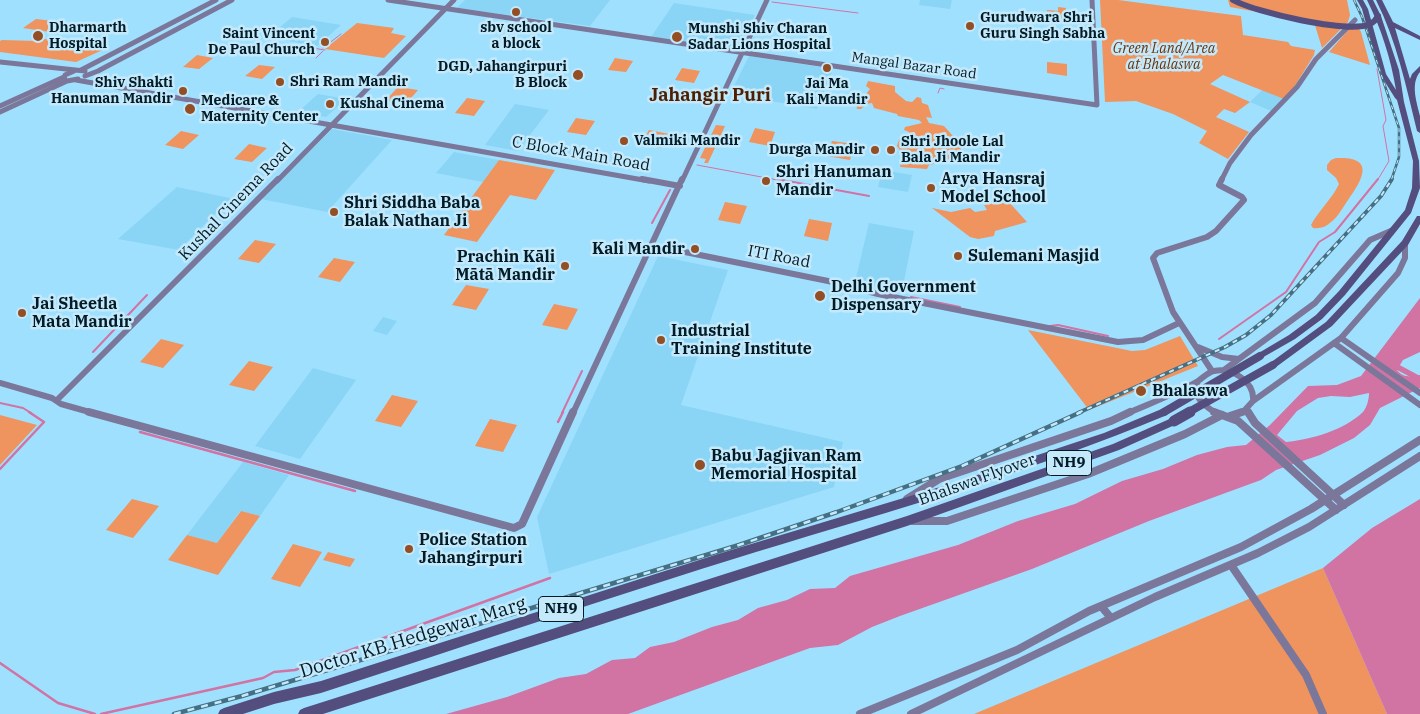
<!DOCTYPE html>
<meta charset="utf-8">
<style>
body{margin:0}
canvas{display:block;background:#9fe0fe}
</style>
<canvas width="1420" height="714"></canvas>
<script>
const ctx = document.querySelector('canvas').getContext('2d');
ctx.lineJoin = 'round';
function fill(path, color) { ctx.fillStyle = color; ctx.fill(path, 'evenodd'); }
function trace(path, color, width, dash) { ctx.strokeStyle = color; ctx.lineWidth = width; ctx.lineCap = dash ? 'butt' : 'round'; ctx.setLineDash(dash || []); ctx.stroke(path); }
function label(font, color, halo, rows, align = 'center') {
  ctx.font = font + ' "IBM Plex Serif",serif'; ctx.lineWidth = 5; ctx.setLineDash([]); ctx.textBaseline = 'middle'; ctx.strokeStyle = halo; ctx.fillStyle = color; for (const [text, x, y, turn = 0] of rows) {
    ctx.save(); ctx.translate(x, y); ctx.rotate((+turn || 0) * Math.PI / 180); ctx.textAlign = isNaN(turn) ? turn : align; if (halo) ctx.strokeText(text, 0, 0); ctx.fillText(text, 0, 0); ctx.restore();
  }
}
fill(new Path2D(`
 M465,0H610L590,26L457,8Z
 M920,0H952L950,9L919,5Z
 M674,3L755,15L738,50L651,37Z
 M292,17L341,25L317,46L277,39L278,37L267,38Z
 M749,56L833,69L817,109L730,94Z
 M1262,90L1284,99L1271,111L1250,102Z
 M318,94L346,99L326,117L298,112Z
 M515,104L549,110L518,151L485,145Z
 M332,129L392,140L327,212L261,199Z
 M454,152L499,160L483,182L436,173Z
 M882,170L912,175L908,192L878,187Z
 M177,187L239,200L225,214L217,212L179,250L118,239Z
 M869,223L914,231L902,291L855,282Z
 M658,256L728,270L681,405L843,442L834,487L549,574L537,517Z
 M383,317L397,321L387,335L373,331Z
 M313,368L356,380L300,459L255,446Z
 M243,462L289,475L260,516L240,511L217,543L187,535Z`), '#8ad4f6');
fill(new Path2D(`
 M1100,0H1118L1241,16L1243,35L1288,42L1291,46L1315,50L1314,55L1291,92L1284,99L1223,75L1210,84L1250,102L1235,113L1224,109L1216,117L1249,132L1228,159L1199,143L1207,131L1173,114L1136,101L1105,102Z
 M1228,0H1347L1350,15L1348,22L1322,48L1314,22L1230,7Z
 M1058,7L1066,8V23L1047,20V10L1058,11Z
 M36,19L62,22H63L50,32L23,28Z
 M357,23L394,28L391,33L406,36L384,58L325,49Z
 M1350,28H1359L1361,32L1370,65L1329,52Z
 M44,39L104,46L103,48H107L76,62L0,52V41L2,40L36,41Z
 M197,55L213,58L199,69L183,67Z
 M615,58L633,61L626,72L608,70Z
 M1047,62L1067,64V76L1047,73Z
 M259,65L275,67L262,79L245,76Z
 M682,68L700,71L694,83L675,80Z
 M868,81L895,86V92L906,101L912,102L917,97L921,98L922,103L928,105L932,118L926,117L929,123L944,126L952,135L966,157L929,165L927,169L900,167L903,154L897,146L900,137H909V132L904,130L905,127L922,123L919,120L898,116L897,114L874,108L872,103L866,104L861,109H857L856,101L863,98L870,89L866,86Z
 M398,87L418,90L405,105L385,101Z
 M467,98L485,101L474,116L455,113Z
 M576,118L595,121L586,135L567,132Z
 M716,125L725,126L708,163H704L706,159L700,158Z
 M755,128L775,132L770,146L749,142Z
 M649,130L669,134L661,148L641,144Z
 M181,131L199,135L183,149L165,145Z
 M832,141L854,144L850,160L827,156Z
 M249,144L267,148L252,162L234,159Z
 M1336,158C1376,156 1363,179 1348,200C1343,207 1338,217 1331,222C1326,227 1320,229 1313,228L1311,225C1319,210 1332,199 1339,184L1336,178L1327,170V165L1331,160Z
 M499,160L555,170L536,200L510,195L477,242L444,235Z
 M1008,201L1027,222L995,231L994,236L978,239L970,237L932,208L951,212L970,208L975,212L987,210L984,205Z
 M725,202L747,206L740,224L718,220Z
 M809,219L832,223L828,241L804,236Z
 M255,240L276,244L259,263L238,259Z
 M334,258L355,262L340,282L318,277Z
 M466,285L489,289L476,310L452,305Z
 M554,304L578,309L567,330L542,325Z
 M1028,330L1132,351L1145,350L1180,336L1198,366L1089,410Z
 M161,339L184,345L163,368L140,362Z
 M249,361L273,367L254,391L229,385Z
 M392,395L418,401L401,427L375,421Z
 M0,415L37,425L0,465Z
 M490,419L517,425L503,452L475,446Z
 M132,499L159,506L133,538L106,530Z
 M241,511L260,516L218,575L168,560L187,535L217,543Z
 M293,544L322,552L300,587L271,579Z
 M328,552L355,559L350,567L323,560Z
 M1323,568L1387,714H974Z`), '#ef935f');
fill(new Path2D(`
 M1420,298V352L1403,360L1397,370C1403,378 1411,377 1420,375V388L1380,408L1370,425L1354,438L1320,455L1276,470L1261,480L1149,521L1032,569L900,616L872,627L838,645L810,648L628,714H446L507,697L559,678L586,674L612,660L635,658L650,647L674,642L712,627L738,620L758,608L787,600L810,589L835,588L850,576L958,545L1018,521L1075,504L1122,481L1163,469L1197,455L1227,447L1246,445L1270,425L1308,386L1337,385L1361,376ZM1369,393C1369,399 1367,407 1363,412C1343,431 1312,439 1286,442L1277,435L1297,411L1318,398L1331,396L1350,397Z
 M1420,499V714H1387L1323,568L1372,528Z`), '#d173a3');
trace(new Path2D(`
 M772,2L858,13
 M312,48L325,50
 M323,48L341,34
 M316,58L323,51
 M938,93L940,88L944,89
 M697,165L783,181
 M1377,181L1389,161L1383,126L1386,120L1377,69`), '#d173a3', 1);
trace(new Path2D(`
 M777,179L869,196
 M652,223L670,190
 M911,297L960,307
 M1050,326L1058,325L1108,336
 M1219,339L1286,292L1319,242L1335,232L1378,179
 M93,352L147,295
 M0,403L23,408L31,413
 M562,413L582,371`), '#d173a3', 2);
trace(new Path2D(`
 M558,422L563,412
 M140,432L355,491
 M0,469L44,422L29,412
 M0,663L58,703L95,714
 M101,714L263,678L274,672L295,670L550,578`), '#d173a3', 2.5);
trace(new Path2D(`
 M1390,363L1420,379`), '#d173a3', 5.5);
trace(new Path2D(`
 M388,0L1097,105L1092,0
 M0,62L85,71
 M81,70L216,0
 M74,71L65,75L64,79L67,81L78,79
 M85,76L98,71L232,0
 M76,80L649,181
 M0,106L64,77
 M0,112L67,81
 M277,181L454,0
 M682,181L767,0
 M1221,181L1230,163L1251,135L1297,87L1316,59L1355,20`), '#7b779a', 5);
trace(new Path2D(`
 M642,179L680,186
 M650,247L685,252L833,282L878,294L1118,342L1143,340L1179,323
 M1341,338L1420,393
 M1334,343L1420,405
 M1198,347L1222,357L1239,359
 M1224,370L1315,303L1370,240L1393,230
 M1212,371L1173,312L1153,258L1157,253L1207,237L1216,231L1244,200L1242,197L1219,185L1222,179
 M1198,381C1192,397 1203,405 1216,413
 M0,383L52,398L61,404L93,413
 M57,400L278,179
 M1247,409L1249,413
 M573,413L682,179
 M1128,413C1151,403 1176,394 1198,381C1203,378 1208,372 1214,371C1232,367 1255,382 1253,401
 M1238,413L1243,412L1253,401L1341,338L1398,273L1405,258V243`), '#7b779a', 6);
trace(new Path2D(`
 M89,412L514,528L522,524L573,412
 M1214,412L1238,421L1336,510
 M1248,412L1255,423L1344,505
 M1230,416L1242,412
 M907,499L939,479L1111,421L1130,412
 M913,521H947L1088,474L1185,434L1222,415
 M1231,565L1306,675L1323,714
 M1101,606L1111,618
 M860,714L1017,650L1089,611L1241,547L1311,509L1420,440
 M911,714L1155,597L1258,553L1309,527L1420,456`), '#7b779a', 8);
fill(new Path2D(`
 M1357,0H1363L1368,9L1386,74L1396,90C1391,59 1381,28 1367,0H1373L1381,16L1399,70L1404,102L1419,161L1420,188L1411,213L1345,295L1322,319L1295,339L1260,359L1257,358L1256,356L1257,354L1289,335L1316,315L1339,291L1405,210L1412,188L1413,161L1397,100L1395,98L1380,74L1362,9Z
 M1376,0H1382L1393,22L1420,36V40L1395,28L1410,79L1412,74L1420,66V72C1410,84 1417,103 1420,116C1420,122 1420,127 1420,133L1417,131C1406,86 1397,42 1376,0Z
 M1417,216H1420V224L1408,245L1332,326L1276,367H1270L1269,365L1270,363L1326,322L1402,241Z
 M1164,408L1167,409L1169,412L1167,415C1034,471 894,510 756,552C610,597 466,646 321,693L274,704L243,714H218L220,710L224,708L274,692L321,681L718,554L950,484L1104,433Z
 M1174,417L1177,418L1179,421L1177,424L1119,450L907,526L323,714H298L300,710L304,708L907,516L1113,444Z`), '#544e7e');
const railFar2 = new Path2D(`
 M1354,0L1362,17L1399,128V157L1391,181`);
const railFar1 = new Path2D(`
 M1078,413L1225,347L1246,335L1271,315L1381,196L1392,179`);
const rail = new Path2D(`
 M174,714L242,696L739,545L837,512L962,466L1081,412`);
trace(railFar2, '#456f82', 2.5);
trace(railFar1, '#456f82', 4);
trace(rail, '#456f82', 4.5);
trace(railFar2, '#c3e9fb', 1, [4]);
trace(railFar1, '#c3e9fb', 2, [5]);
trace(rail, '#c3e9fb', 2.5, [7]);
trace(new Path2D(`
 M1233,0C1254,12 1348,34 1370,24C1374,22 1376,20 1378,16`), '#544e7e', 6);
trace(new Path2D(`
 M1164,412L1260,356
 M1187,413L1273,365`), '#544e7e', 8);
trace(new Path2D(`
 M1174,421L1190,412`), '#544e7e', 11);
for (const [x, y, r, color] of [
 [516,12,5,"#934e24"],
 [970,26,5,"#934e24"],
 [38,36,6,"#934e24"],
 [677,37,6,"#934e24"],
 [325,42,5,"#934e24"],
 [827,68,5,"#934e24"],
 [578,75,6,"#934e24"],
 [280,82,5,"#934e24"],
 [183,91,5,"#934e24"],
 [330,104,5,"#934e24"],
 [190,109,6,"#934e24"],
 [624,141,5,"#934e24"],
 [875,150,5,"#934e24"],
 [891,150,5,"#934e24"],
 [766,181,5,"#934e24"],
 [931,188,5,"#934e24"],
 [334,212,5,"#934e24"],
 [695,249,5,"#934e24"],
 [958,256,5,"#934e24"],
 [565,266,5,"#934e24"],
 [820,296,6,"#934e24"],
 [22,313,5,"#934e24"],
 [661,340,5,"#934e24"],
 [1141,391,6,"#934e24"],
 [700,465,6,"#934e24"],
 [409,549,5,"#934e24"]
]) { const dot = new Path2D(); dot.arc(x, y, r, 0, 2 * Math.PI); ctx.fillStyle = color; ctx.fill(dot); trace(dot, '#c3e9fb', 2); }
label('bold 14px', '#021b26', '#c3e9fb', [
 ["Gurudwara Shri",980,18],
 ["Guru Singh Sabha",980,34],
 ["Dharmarth",49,28],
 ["Hospital",49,44],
 ["sbv school",516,28,"center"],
 ["a block",516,44,"center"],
 ["Munshi Shiv Charan",688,29],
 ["Sadar Lions Hospital",688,45],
 ["Saint Vincent",315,34,"right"],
 ["De Paul Church",315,50,"right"],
 ["DGD, Jahangirpuri",567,67,"right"],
 ["B Block",567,83,"right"],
 ["Shri Ram Mandir",290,82],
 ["Shiv Shakti",173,83,"right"],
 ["Hanuman Mandir",173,99,"right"],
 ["Jai Ma",827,84,"center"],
 ["Kali Mandir",827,100,"center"],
 ["Medicare &",201,101],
 ["Maternity Center",201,117],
 ["Kushal Cinema",340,104],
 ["Valmiki Mandir",634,141],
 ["Shri Jhoole Lal",901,142],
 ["Bala Ji Mandir",901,158],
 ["Durga Mandir",865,150,"right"]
], 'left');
label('italic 14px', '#6c320a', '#c3e9fb', [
 ["Green Land/Area",1164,49],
 ["at Bhalaswa",1164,65]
]);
label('14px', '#021b26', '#c3e9fb', [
 ["Mangal Bazar Road",914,66,8]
]);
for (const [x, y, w] of [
 [1069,463,45],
 [561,609,45]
]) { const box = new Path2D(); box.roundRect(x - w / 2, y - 12.5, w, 25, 4); ctx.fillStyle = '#c3e9fb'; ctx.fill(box); trace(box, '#021b26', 1); }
label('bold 15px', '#021b26', null, [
 ["NH9",1069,463],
 ["NH9",561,609]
]);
label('16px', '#021b26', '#c3e9fb', [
 ["C Block Main Road",581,154,10],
 ["Kushal Cinema Road",236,202,-46],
 ["ITI Road",779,257,11],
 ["Bhalswa Flyover",977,480,-20]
]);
label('bold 16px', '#021b26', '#c3e9fb', [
 ["Shri Hanuman",776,172],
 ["Mandir",776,190],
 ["Arya Hansraj",941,179],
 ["Model School",941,197],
 ["Shri Siddha Baba",344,203],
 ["Balak Nathan Ji",344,221],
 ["Kali Mandir",685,249,"right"],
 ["Sulemani Masjid",968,256],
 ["Prachin Kāli",555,257,"right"],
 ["Mātā Mandir",555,275,"right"],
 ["Delhi Government",831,287],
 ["Dispensary",831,305],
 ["Jai Sheetla",32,304],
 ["Mata Mandir",32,322],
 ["Industrial",671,331],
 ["Training Institute",671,349],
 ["Bhalaswa",1152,391],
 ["Babu Jagjivan Ram",711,456],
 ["Memorial Hospital",711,474],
 ["Police Station",419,540],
 ["Jahangirpuri",419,558]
], 'left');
label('bold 18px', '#4d1f01', '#c3e9fb', [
 ["Jahangir Puri",710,96]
]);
label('19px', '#021b26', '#c3e9fb', [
 ["Doctor KB Hedgewar Marg",413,638,-17]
]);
</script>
